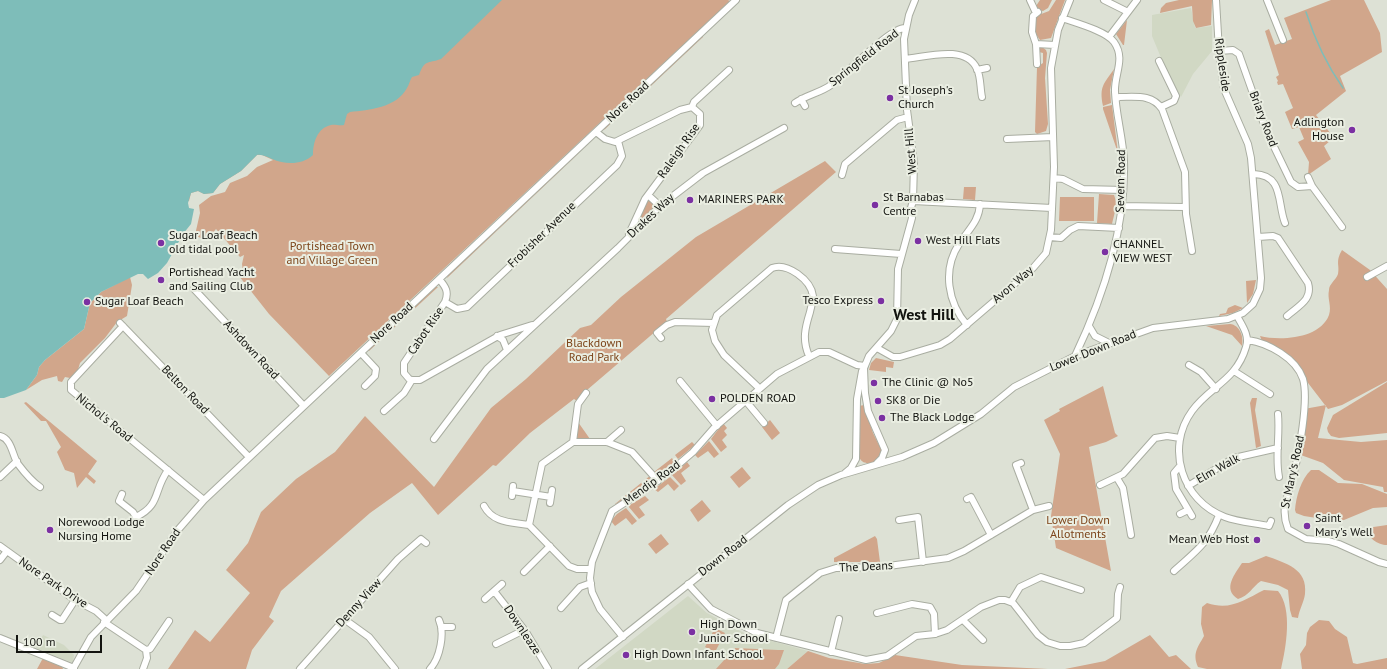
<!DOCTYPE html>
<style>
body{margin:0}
#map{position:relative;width:1387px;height:669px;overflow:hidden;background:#dde1d5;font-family:"PT Sans",sans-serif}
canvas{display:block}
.scale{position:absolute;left:16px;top:635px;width:86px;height:18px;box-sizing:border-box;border:2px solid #131410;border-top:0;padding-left:5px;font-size:12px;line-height:14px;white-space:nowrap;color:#131410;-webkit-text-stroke:3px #eaeee2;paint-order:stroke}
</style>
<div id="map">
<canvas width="1387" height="669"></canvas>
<div class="scale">100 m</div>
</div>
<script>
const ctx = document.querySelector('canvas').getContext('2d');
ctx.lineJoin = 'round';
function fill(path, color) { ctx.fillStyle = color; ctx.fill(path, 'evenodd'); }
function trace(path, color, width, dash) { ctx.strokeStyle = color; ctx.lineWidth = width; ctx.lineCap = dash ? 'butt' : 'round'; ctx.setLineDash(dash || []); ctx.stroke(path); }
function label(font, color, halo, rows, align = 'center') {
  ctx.font = font + ' "PT Sans",sans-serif'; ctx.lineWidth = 4; ctx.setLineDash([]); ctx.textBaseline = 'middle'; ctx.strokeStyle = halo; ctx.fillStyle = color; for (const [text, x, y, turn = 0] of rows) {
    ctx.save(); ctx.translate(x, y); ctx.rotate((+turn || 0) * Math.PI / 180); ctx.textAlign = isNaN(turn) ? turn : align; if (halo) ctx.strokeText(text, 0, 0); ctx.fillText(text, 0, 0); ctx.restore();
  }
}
fill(new Path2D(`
 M1191,8L1195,28L1212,26V51L1193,74L1181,97L1161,61L1162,60L1152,36V15Z
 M688,596L707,613L746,634L808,651L787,669H595Z
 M43,635L64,645L74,655L73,663L36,648Z`), '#d1d8c4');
fill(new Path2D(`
 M213,0H728L730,1L329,376L269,314L239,276L243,271L242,264L244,255L240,257L216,229L206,241L195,235L200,213L199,205L211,196L225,192L230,183L247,176L257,167L273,160L262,155H257L241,171L220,184L213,193L204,194L198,191L191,193L189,201L0,236Z
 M1040,0H1052L1048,8L1043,11L1039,10L1036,6Z
 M1056,0H1065L1051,38L1040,40L1035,33L1036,16L1049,11Z
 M1179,0H1212L1211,25L1196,28L1193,21L1192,6L1160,13L1161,8L1166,3Z
 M1331,0H1364L1380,33L1382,52L1340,76L1346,91L1316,115L1331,134L1327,137L1330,141L1324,146L1331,159L1308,175L1309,162L1298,142L1304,139L1299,127L1292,129L1285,112L1293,108L1283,84L1278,85L1277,82L1278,81L1276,77L1279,75L1265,31L1269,29L1275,45L1292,39L1284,18Z
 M1127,20L1124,45H1123L1116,34Z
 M703,34V37L604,130L605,128Z
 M1042,47L1046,50L1047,53L1045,78L1048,124L1046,131L1037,134L1035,132L1037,67L1043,63V53L1039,52V49Z
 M1114,69L1110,90L1111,103L1103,106C1099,86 1104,84 1114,69Z
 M1112,105L1118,153L1103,109V107Z
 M595,138L447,278L448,275Z
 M825,161L836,172L666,319L667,322L663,325L580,396L577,401L574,399L530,433L496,466L493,465L438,515L412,483L370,513L281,591L269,617L274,621L252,650L246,669H168L195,630L210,642L250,593L226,570L248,543L261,512L296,479L335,452L365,416L434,487L491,408L526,379L580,328L591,325L621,297L696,237Z
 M964,187H976L975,200L963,199Z
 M1099,194L1114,195C1118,204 1114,215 1112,224L1097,223Z
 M1060,197H1094V221H1059Z
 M650,200L654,204L655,208L640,223L638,221L647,202Z
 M1342,250L1370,270L1387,289V381L1342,405L1328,409L1305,379L1299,368L1262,341L1260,336C1280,341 1320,339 1329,315C1332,306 1327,299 1329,290C1329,284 1336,280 1338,274C1340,265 1335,262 1342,250Z
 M130,277L132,285L127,316L117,322L105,338L80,363L77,373L70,378L65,377L62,382L58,381L57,376L42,380L26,390L37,375L39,367L45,360L84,329L90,303L101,292Z
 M1256,280L1253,294L1247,303L1246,281Z
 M436,287H438L369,351L368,350Z
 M1235,305L1243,308L1233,313L1219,316L1220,314L1226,313L1228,308Z
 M1230,324C1240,325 1244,337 1242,346L1232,335L1206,326Z
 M876,358L894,362L893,368L886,367V372L869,370L871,363Z
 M1387,382V433L1339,438L1331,436L1328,432L1327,428L1333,415Z
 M1103,386L1115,433L1118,436L1106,442L1089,447L1111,571L1056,548L1051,516L1060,454L1044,420L1060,411L1059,409Z
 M1252,398H1257L1255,410L1261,446L1256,448L1250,403Z
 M26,402L97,461L88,474L96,481L94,484L86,477L77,488L74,473L65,470L57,452L61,447L46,421H41L24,403Z
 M864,405L873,433L882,451L876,461C869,464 863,465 859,457L858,417L860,416L858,413L859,406Z
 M1326,405L1318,438L1361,442L1387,440V492H1384L1383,487L1344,480L1323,463L1298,454L1304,409Z
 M770,420L780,433L772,440L762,427Z
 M578,422L590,439L577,438Z
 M723,423L727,428L724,431L727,435L722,440L727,447L721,452L711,439Z
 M709,441L719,454L714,458L708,451L698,458L695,455Z
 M692,442L695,445L678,459L675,455Z
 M672,458L675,463L660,475L655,474L654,472Z
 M687,462L690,466L681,473L686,481L681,485L672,475Z
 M742,467L751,478L739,488L730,477Z
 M1311,470H1319L1338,483L1362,484L1387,494V507L1373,508L1344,520L1336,521L1304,516L1296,513L1295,510C1296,497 1301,479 1311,470Z
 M651,475V482L616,504H615Z
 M670,477L679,486L674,491L668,484L658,492L654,489Z
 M645,496L649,500L639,507L645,515L639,519L628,506Z
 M702,500L711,511L698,522L690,510Z
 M626,508L637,521L632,525L626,518L615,526L611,521L617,514Z
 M1387,525V545C1378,545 1367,538 1367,528Z
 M661,534L669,544L656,554L648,544Z
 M875,536L877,539L880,562H834V558Z
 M1266,556C1286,563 1308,569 1305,594C1304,602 1299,610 1298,618L1292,617L1290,610L1288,590L1278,585L1261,581C1252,587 1249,596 1238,599C1222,589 1235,574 1242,563H1249Z
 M1264,590L1278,591C1293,609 1286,648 1281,669H1207L1198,667C1192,653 1198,647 1204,636L1201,624L1202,607L1207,603C1230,611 1244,600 1264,590Z
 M1319,620L1329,621L1335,629L1347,637L1353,663L1357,664L1387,658V669H1302L1300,654L1306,645L1307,633L1310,627Z
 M715,628L725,633L715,652L705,647Z
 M1150,635L1169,657L1176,655L1191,669H1065L1105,661Z
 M735,648L778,650H784L779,664L775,669H716Z
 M808,651L829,658L865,664L879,663L895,655L962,665L1048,669H787Z
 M43,658L62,666L63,669H37Z`), '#d1a68b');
fill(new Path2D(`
 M0,0H502L441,59C427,64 425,59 419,75L412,77C410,80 409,85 407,88C396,108 369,110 350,112L347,114L344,125C339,126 335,124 331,125C317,128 313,143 313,155C302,165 286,165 272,159C267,157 262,154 257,155L241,171L220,184L213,193L204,194L198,191L191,193L188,203L189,208L194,209L191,224L183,234L167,263L158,273L148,279L143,274H138L101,292L90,303L84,329L45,360L39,367L37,375L26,390L4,398H0Z`), '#7ebdb9');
trace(new Path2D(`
 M1306,12C1315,40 1326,64 1343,88`), '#7ebdb9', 1.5);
const minor = new Path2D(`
 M1030,0L1036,13
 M1104,0L1128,12
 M1267,0L1283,40
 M1062,18C1076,23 1106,31 1114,42C1126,59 1114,74 1115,92C1116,115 1123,138 1124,161C1126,229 1104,295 1075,356
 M1109,37L1137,0
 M1036,44L1055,45
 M1219,51L1233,50L1239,54L1266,130L1291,182L1298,187L1312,186
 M905,59C926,57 966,44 977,69C981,77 980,88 982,97
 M1159,61L1176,96L1174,101L1161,107
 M1037,64L1036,44L1032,32L1033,16L1038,12
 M977,70L987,68
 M801,99L805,106
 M1116,99L1119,97C1136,97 1152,94 1162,109L1185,172L1186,214L1192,251
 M795,103C806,95 820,93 831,85C847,74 889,28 905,28
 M596,132L605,139L615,142L680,110L692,107L694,102L729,70
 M1007,139L1053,137
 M1254,174C1284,175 1277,203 1285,223
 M842,175L845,164L897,120L908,117
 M1308,177L1312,186L1342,227
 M1054,178L1063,179L1083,189L1123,190
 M648,195L660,206
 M913,201L1052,208
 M1121,206L1185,207
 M910,211L913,201L914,163L907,110L904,39L909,15L915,0
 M629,234L645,199L700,125V114L692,107
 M1050,237L1061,238L1070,230L1078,226L1119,228
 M1258,237L1273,236L1278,238L1308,283C1313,300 1298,306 1287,316
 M835,249L901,254
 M1367,277L1387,266
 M439,279C446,287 449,292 445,302L404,363V373L410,380H420L500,335L532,325
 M194,289L304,406
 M445,302L457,309L467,307L617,165L622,156L618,141
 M1237,316C1242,325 1250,336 1246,347C1236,381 1210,386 1192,411C1165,448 1182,501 1225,517C1238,522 1255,523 1269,526L1271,521
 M120,323L249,457
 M967,325C948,303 942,270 959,244C968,230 979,222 980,204
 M123,326L71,382V390L204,500
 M1089,326L1095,336L1109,343
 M497,336L503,340L507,350
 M661,338L657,333L667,325L675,322L714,323
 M1248,340C1268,343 1296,358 1303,379C1309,400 1299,454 1293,476C1288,496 1280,509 1288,529L1306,539L1329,541L1339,544L1379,562L1387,564
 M877,348L893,357H900L940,345L950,339L1033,268L1046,253L1051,230L1054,167L1051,68L1058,30L1070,0
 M361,353L376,369L375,376L365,386
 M1189,365L1201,372L1216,389
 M1234,371L1270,394
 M680,381L717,426
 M759,388L724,355L715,341L712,330L717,315L772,268C787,262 811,280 813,296C813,301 811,307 810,312C805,328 802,340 809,356
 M745,400L764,423
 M384,411L404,393L412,380
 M1278,414C1280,436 1275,456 1279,477
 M0,436C12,439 12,455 18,464C24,472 31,481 40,487
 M434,439L487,369L618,248L660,206L703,173L784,128
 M573,442L578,404L586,393
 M607,442L621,430
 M877,463L882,458L885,450L868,411L865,393L864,368L869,356L891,331L897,319L898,269L912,218L911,208
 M1180,466L1174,473L1176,489L1192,516
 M845,473L851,468L856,459L857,399L862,371
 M0,477L17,461
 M1117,478L1123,488L1131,535
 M1100,485L1123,474L1155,438L1167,436L1180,438
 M1188,486L1234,458L1278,448
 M513,491L551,497
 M122,494L119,501L133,512L140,524
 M512,496L513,486
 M967,499L971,497L991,535
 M550,503L552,490
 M484,506C493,523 511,522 529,525
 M1033,510L1049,506
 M1180,514L1188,510
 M136,517C161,505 153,491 168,470
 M899,520L918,517L923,562
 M0,546L75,600L96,611L106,620
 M0,560L7,551
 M590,569H577L569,566L529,525L542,464L573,442H607L632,452L658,481
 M1174,571C1196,551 1208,544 1219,515
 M524,572L550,546
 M688,584L711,609L757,633L866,660L887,656L916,636L935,634L947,630L981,607L999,600H1005L1013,603L1038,635L1047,642L1060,646H1070L1084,643L1117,618L1118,594L1120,587
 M494,591L526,632L548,669
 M485,599L502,584
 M1011,602L1020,587L1041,577L1081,590
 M561,608L580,587L591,583
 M877,613L912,604L930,607L934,614L935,634
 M52,615L60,620H62L75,600
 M344,619L369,637L395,669
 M963,620L983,640
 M104,622L146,650
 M441,627H452
 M623,637L600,609L592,592L590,578L592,562L612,511L652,485L679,464L693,452L714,428L777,374L819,352H829L857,365L865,366
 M0,638L74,668
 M776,638L786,600L820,573L836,568L881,567L948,558L964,551L1033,510L1016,465L1021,463
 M496,644L524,630
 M831,652L839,619
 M73,669L91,637L136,591L177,531L204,500L736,0
 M143,669L147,658L146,650L150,649L169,621
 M300,669L398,559L421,539L426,543
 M430,669C440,658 445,633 439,620
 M582,669L788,505L818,485L841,475L902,457L934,443L981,414L1014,387L1075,356L1153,328L1228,319L1243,313L1253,304L1260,289L1261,278L1251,158L1248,144L1224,89L1219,51L1216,0`);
trace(minor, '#a9ada1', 8);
trace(minor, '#fff', 6);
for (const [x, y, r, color] of [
 [890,98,4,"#7b30a2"],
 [1352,130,4,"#7b30a2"],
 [690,200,4,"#7b30a2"],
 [875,205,4,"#7b30a2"],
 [918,241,4,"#7b30a2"],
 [161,243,4,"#7b30a2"],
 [1105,252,4,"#7b30a2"],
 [161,280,4,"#7b30a2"],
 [881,301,4,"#7b30a2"],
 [87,302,4,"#7b30a2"],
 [874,383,4,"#7b30a2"],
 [712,399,4,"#7b30a2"],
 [878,401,4,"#7b30a2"],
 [882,418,4,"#7b30a2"],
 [1307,526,4,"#7b30a2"],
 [50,530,4,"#7b30a2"],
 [1257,540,4,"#7b30a2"],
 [692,632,4,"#7b30a2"],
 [626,655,4,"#7b30a2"]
]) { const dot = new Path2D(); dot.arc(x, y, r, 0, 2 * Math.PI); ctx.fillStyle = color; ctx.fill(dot); trace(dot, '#eaeee2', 1.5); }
label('12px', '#131410', '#eaeee2', [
 ["Springfield Road",864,58,-38],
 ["Rippleside",1222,65,82],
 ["Nore Road",628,102,-43],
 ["Briary Road",1263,119,69],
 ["Raleigh Rise",679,151,-55],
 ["West Hill",911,151,-95],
 ["Severn Road",1121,181,-89],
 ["Drakes Way",651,216,-43],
 ["Frobisher Avenue",542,235,-44],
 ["Avon Way",1013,285,-41],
 ["Nore Road",392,323,-43],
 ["Cabot Rise",426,331,-56],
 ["Ashdown Road",251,350,47],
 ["Lower Down Road",1093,351,-22],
 ["Belton Road",185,390,46],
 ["Nichol's Road",104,418,39],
 ["Elm Walk",1218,469,-29],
 ["St Mary's Road",1293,472,-78],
 ["Mendip Road",652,483,-36],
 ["Nore Road",163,552,-56],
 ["Down Road",723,556,-38],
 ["The Deans",866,567,-3],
 ["Nore Park Drive",53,583,34],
 ["Denny View",359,603,-48],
 ["Downleaze",522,630,56]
]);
label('12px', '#131410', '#eaeee2', [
 ["St Joseph's",898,91],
 ["Church",898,105],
 ["Adlington",1344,123,"right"],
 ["House",1344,137,"right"],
 ["St Barnabas",883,198],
 ["Centre",883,212],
 ["MARINERS PARK",698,200],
 ["Sugar Loaf Beach",169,236],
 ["old tidal pool",169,250],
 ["West Hill Flats",926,241],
 ["CHANNEL",1113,245],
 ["VIEW WEST",1113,259],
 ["Portishead Yacht",169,273],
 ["and Sailing Club",169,287],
 ["Tesco Express",873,301,"right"],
 ["Sugar Loaf Beach",95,302],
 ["The Clinic @ No5",882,383],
 ["POLDEN ROAD",720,399],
 ["SK8 or Die",886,401],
 ["The Black Lodge",890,418],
 ["Saint",1315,519],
 ["Mary's Well",1315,533],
 ["Norewood Lodge",58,523],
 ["Nursing Home",58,537],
 ["Mean Web Host",1249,540,"right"],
 ["High Down",700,625],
 ["Junior School",700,639],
 ["High Down Infant School",634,655]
], 'left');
label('12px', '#7d451a', '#eaeee2', [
 ["Portishead Town",332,247],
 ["and Village Green",332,261],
 ["Blackdown",594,344],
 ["Road Park",594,358],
 ["Lower Down",1078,521],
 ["Allotments",1078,535]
]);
label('bold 16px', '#131410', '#eaeee2', [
 ["West Hill",924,315]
]);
</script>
